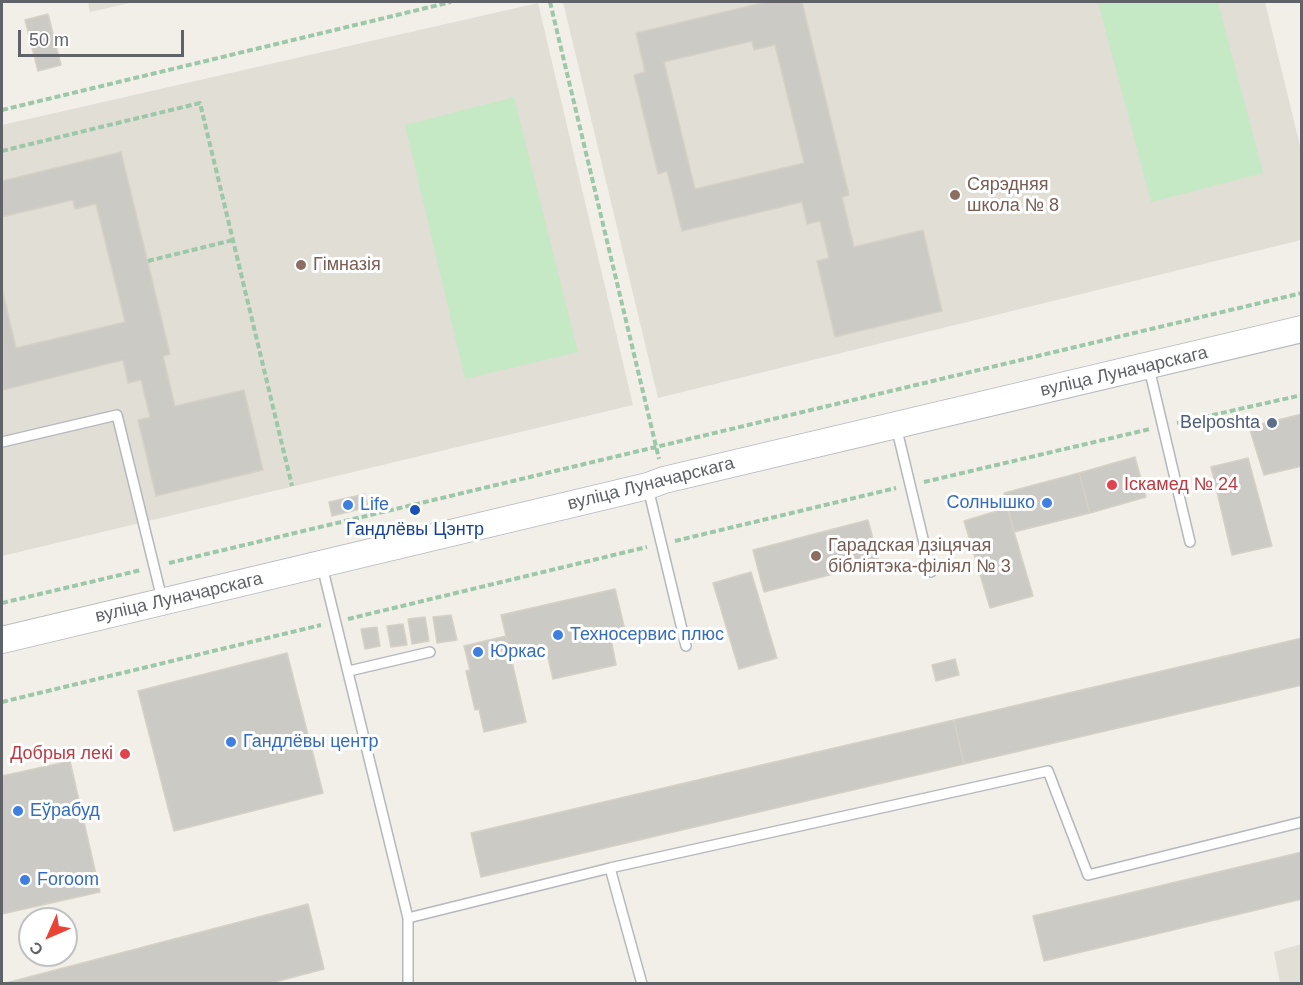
<!DOCTYPE html>
<html>
<head>
<meta charset="utf-8">
<style>
  body { margin:0 }
  #map { position:relative; width:1303px; height:985px; overflow:hidden; background:#f1efe8; font-family:Helvetica,sans-serif }
  canvas { display:block }
  .frame { position:absolute; inset:0; border:3px solid #5f6368; pointer-events:none }
  .north { position:absolute; left:18px; top:907px; width:60px; height:60px; box-sizing:border-box; background:#fff; border:2px solid #bfc1c3; border-radius:50%; rotate:225deg; font-size:16px; font-weight:700; line-height:24px; text-align:center; color:#5f6368 }
  .north::after { content:''; display:block; margin:auto; width:21px; height:27px; background:#ea4335; clip-path:polygon(50% 0,100% 100%,50% 72%,0 100%) }
  .scale { position:absolute; left:18px; top:30px; width:166px; height:27px; box-sizing:border-box; border:3px solid #5f6368; border-top:0; padding-left:8px; font-size:18px; line-height:21px; white-space:nowrap; color:#5f6368; -webkit-text-stroke:4px #fff; paint-order:stroke }
</style>
</head>
<body>
<div id="map">
<canvas width="1303" height="985"></canvas>
<div class="frame"></div>
<div class="north">С</div>
<div class="scale">50 m</div>
</div>
<script>
const g = document.querySelector('canvas').getContext('2d');
g.lineJoin = 'round';
function fillPath(path, color) {
  g.fillStyle = color;
  g.fill(path, 'evenodd');
}
function poly(rows) {
  const path = new Path2D();
  for (const r of rows) {
    path.moveTo(r[0], r[1]);
    for (let i = 2; i < r.length; i += 2) path.lineTo(r[i], r[i + 1]);
  }
  return path;
}
function trace(path, color, width, dash) {
  g.strokeStyle = color;
  g.lineWidth = width;
  g.lineCap = dash ? 'butt' : 'round';
  g.setLineDash(dash || []);
  g.stroke(path);
}
function write(font, color, halo, rows, align = 'center') {
  g.font = font + ' Helvetica,sans-serif';
  g.lineWidth = 6;
  g.setLineDash([]);
  g.textBaseline = 'middle';
  g.strokeStyle = halo;
  g.fillStyle = color;
  for (const [text, x, y, turn = 0] of rows) {
    g.save();
    g.translate(x, y);
    g.rotate((+turn || 0) * Math.PI / 180);
    g.textAlign = isNaN(turn) ? turn : align;
    if (halo) g.strokeText(text, 0, 0);
    g.fillText(text, 0, 0);
    g.restore();
  }
}
fillPath(poly([
  [88,2,134,2,90,12],
  [563,2,1265,2,1301,150,1301,240,658,398],
  [538,3,633,405,2,556,2,125],
  [1301,944,1301,983,1280,983,1274,952]
]), '#e1ded6');
fillPath(poly([
  [1098,2,1218,2,1263,173,1151,202],
  [514,97,578,352,465,379,405,125]
]), '#c5e8c5');
const building = poly([
  [766,2,802,2,849,195,842,197,854,247,923,230,942,311,835,337,817,261,829,258,820,221,807,224,802,202,682,231,667,171,658,174,634,75,645,72,636,33,766,2],
  [752,41,754,50,775,45,804,163,695,189,664,62,752,41],
  [48,14,61,65,38,71,25,20,48,14],
  [121,152,170,354,163,356,175,406,244,390,263,470,156,496,138,420,150,417,141,380,128,383,123,360,3,390,2,288,16,348,125,322,96,204,75,209,73,200,2,217,2,181,121,152],
  [1302,414,1302,466,1264,475,1249,427,1302,414],
  [1135,457,1146,497,1090,513,1079,473,1135,457],
  [1248,458,1272,546,1232,555,1211,467,1248,458],
  [1079,473,1090,513,1014,532,1004,493,1079,473],
  [365,494,368,507,332,516,329,502,365,494],
  [1007,508,1033,596,990,608,964,521,1007,508],
  [868,520,879,562,764,592,753,550,868,520],
  [751,572,777,658,739,669,713,583,751,572],
  [615,589,625,630,610,634,616,665,553,679,546,649,511,657,501,615,615,589],
  [451,615,457,640,437,643,433,617,451,615],
  [425,617,429,641,412,644,408,619,425,617],
  [403,624,407,645,391,647,387,626,403,624],
  [377,627,380,646,365,649,361,629,377,627],
  [506,636,526,722,484,732,479,709,475,710,466,671,470,670,464,646,506,636],
  [1302,638,1302,685,964,764,954,720,1302,638],
  [287,653,323,793,174,831,138,691,287,653],
  [955,659,959,675,936,681,932,665,955,659],
  [954,720,964,764,481,877,471,833,954,720],
  [70,761,100,892,2,914,2,776,70,761],
  [1302,852,1302,899,1044,961,1033,916,1302,852],
  [308,904,324,969,267,984,2,984,308,904]
]);
fillPath(building, '#cccac5');
trace(building, '#d6d1c6', 1.5);
const lane = poly([
  [1149,368,1190,542],
  [896,426,931,572],
  [2,442,117,415,162,599],
  [648,488,686,646],
  [322,566,408,918,408,984],
  [349,671,430,652],
  [408,918,610,868],
  [642,984,610,868,1048,771,1088,875,1302,822]
]);
const secondary = poly([
  [2,640,648,486,664,480,1302,329]
]);
trace(lane, '#b5b8bc', 12);
trace(secondary, '#b6babf', 28);
trace(poly([
  [550,2,659,459],
  [2,110,451,2],
  [2,151,200,103,292,486],
  [148,261,233,240],
  [1177,423,1302,395],
  [924,482,1150,429],
  [675,541,896,488],
  [169,563,1302,293],
  [2,603,141,570],
  [348,619,647,547],
  [2,702,321,625]
]), '#9cc7a9', 4, [6, 3]);
trace(lane, '#fff', 9);
trace(secondary, '#fff', 26);
for (const [x, y, r, color] of [
  [955,195,6,"#8d6e63"],
  [301,265,6,"#8d6e63"],
  [1272,423,6,"#5c6f8a"],
  [1112,485,6,"#e0444e"],
  [1047,503,6,"#3f7fe0"],
  [348,505,6,"#3f7fe0"],
  [415,510,6,"#1a4fb4"],
  [816,556,6,"#8d6e63"],
  [558,635,6,"#3f7fe0"],
  [478,652,6,"#3f7fe0"],
  [231,742,6,"#3f7fe0"],
  [125,754,6,"#e0444e"],
  [18,811,6,"#3f7fe0"],
  [25,880,6,"#3f7fe0"]
]) {
  const dot = new Path2D();
  dot.arc(x, y, r, 0, 2 * Math.PI);
  g.fillStyle = color;
  g.fill(dot);
  trace(dot, '#fff', 2);
}
write('18px', '#785e54', '#fff', [
  ["Сярэдняя",967,185],
  ["школа № 8",967,206],
  ["Гімназія",313,265],
  ["Гарадская дзіцячая",828,546],
  ["бібліятэка-філіял № 3",828,567]
], 'left');
write('18px', '#5f6368', '#fff', [
  ["вуліца Луначарскага",1124,372,-13],
  ["вуліца Луначарскага",651,484,-14],
  ["вуліца Луначарскага",179,598,-13]
]);
write('18px', '#4e5e75', '#fff', [
  ["Belposhta",1260,423]
], 'right');
write('18px', '#be3a42', '#fff', [
  ["Іскамед № 24",1124,485],
  ["Добрыя лекі",113,754,"right"]
], 'left');
write('18px', '#366cbe', '#fff', [
  ["Солнышко",1035,503,"right"],
  ["Life",360,505],
  ["Техносервис плюс",570,635],
  ["Юркас",490,652],
  ["Гандлёвы центр",243,742],
  ["Еўрабуд",30,811],
  ["Foroom",37,880]
], 'left');
write('18px', '#164399', '#fff', [
  ["Гандлёвы Цэнтр",415,530]
]);
</script>
</body>
</html>
